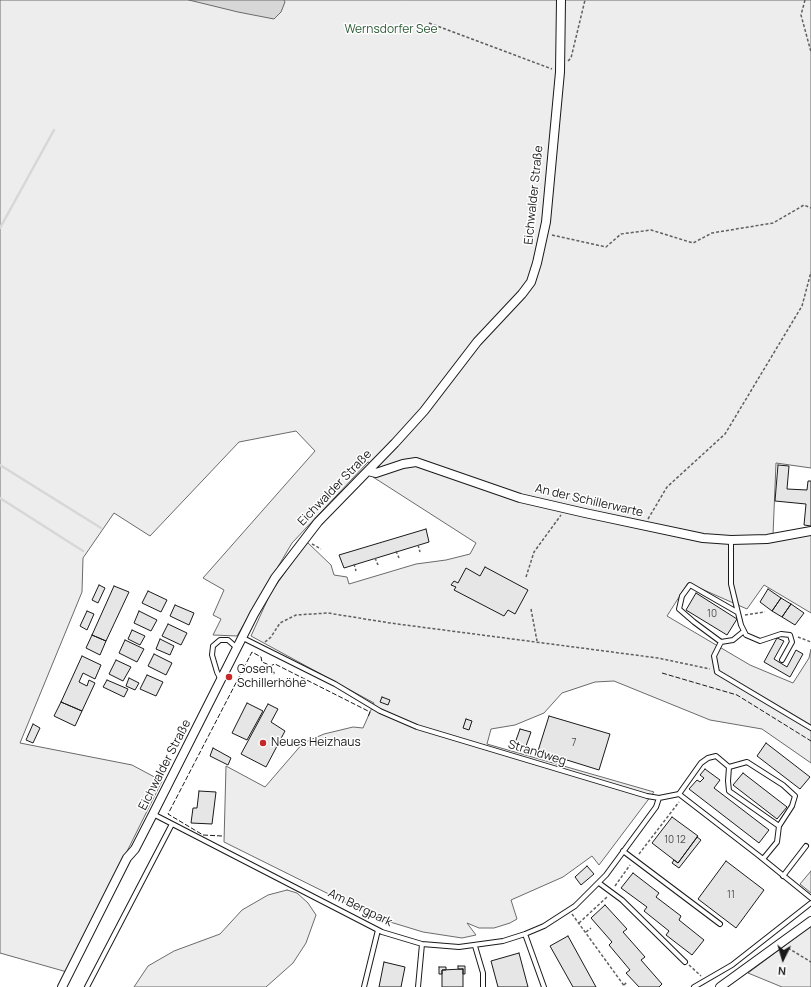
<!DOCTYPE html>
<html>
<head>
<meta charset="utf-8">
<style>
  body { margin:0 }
  #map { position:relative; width:811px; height:987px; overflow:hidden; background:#fff; font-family:Manrope,sans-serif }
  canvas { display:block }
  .north { position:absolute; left:763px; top:939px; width:40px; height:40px; -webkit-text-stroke:3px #fff; paint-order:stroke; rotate:185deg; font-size:11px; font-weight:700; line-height:16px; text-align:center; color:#1a1a1a }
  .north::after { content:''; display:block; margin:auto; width:14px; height:18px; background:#1a1a1a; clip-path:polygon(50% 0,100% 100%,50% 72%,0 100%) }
</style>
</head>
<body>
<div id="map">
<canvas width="811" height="987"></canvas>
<div class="north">N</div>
</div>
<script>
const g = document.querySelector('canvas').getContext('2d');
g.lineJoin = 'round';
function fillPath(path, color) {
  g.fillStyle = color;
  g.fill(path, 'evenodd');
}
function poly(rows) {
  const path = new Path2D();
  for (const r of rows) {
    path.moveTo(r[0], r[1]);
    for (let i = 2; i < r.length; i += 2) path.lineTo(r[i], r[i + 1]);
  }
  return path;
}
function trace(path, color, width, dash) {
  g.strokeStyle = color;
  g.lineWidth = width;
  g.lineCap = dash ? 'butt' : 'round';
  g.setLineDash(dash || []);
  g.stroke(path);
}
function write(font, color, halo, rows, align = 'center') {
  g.font = font + ' Manrope,sans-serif';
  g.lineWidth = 3;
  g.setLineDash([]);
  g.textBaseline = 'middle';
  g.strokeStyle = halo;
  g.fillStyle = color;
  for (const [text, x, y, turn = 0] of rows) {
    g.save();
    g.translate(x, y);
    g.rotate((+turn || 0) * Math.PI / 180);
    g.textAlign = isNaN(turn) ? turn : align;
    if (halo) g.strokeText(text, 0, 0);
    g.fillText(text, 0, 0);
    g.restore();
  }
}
const green = poly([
  [0,0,811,0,811,468,776,463,773,535,811,529,811,613,764,585,747,609,688,583,667,616,750,665,793,683,809,658,811,649,811,763,762,729,710,720,614,681,595,682,562,693,544,713,515,725,491,729,487,744,654,792,599,865,592,856,563,877,511,900,517,919,510,923,494,928,479,928,467,923,476,935,462,938,423,932,377,918,224,842,226,766,265,787,303,743,324,734,353,727,363,728,374,703,251,636,271,592,307,542,331,565,334,575,347,577,349,584,416,564,446,560,470,554,476,543,373,477,380,468,368,462,292,543,237,636,213,635,221,619,213,615,224,590,203,578,315,451,296,431,239,442,150,536,114,513,83,558,82,592,20,743,132,765,162,781,67,972,0,953,0,0],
  [811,871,811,893,800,884,811,871],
  [287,890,297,893,308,903,316,915,306,943,293,963,266,987,134,987,148,966,174,951,220,934,242,910,268,895,287,890],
  [811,926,811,987,782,987,748,973,811,926]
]);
fillPath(green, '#ededed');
trace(green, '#6a6a6a', 1);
const water = poly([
  [189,0,284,0,285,2,281,12,274,19,238,12,189,0]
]);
fillPath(water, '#d7d7d7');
trace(water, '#6a6a6a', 1);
trace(poly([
  [0,228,54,130],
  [0,465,101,528],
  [0,498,83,551]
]), '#d7d7d7', 2.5);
const building = poly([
  [778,465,789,466,787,489,807,490,808,481,811,481,811,526,804,525,806,504,775,501,778,465],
  [426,529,429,542,344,568,339,555,426,529],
  [485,567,528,590,515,614,508,610,504,616,454,590,456,587,451,585,454,581,458,583,466,568,480,576,485,567],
  [99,585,105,588,98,603,92,600,99,585],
  [114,586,129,592,106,641,92,635,114,586],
  [768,589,781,598,772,611,760,602,768,589],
  [148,591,167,600,161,612,142,603,148,591],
  [696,593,737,619,727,635,686,610,696,593],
  [781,598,791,604,782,617,772,611,781,598],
  [791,604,804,613,795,625,782,617,791,604],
  [175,605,194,613,189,625,170,616,175,605],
  [87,611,94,614,87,630,80,626,87,611],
  [139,611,157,620,151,631,134,623,139,611],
  [168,624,187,633,181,645,162,636,168,624],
  [132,630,145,636,140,645,128,639,132,630],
  [92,635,106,641,100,655,86,648,92,635],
  [777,638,784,641,774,659,787,667,796,650,803,654,790,677,764,662,777,638],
  [160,639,174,646,170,655,156,649,160,639],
  [125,640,144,649,137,662,119,653,125,640],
  [154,654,172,663,166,675,148,666,154,654],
  [82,656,101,665,95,679,83,673,79,682,87,686,89,680,95,683,82,711,61,702,82,656],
  [116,660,131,667,123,681,109,674,116,660],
  [147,675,163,682,156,696,140,689,147,675],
  [129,678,139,683,135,690,126,686,129,678],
  [107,680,128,689,124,697,103,687,107,680],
  [382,697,390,700,388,705,380,702,382,697],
  [61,702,82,711,75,726,54,716,61,702],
  [247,703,263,711,247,740,232,733,247,703],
  [268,704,278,709,271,722,285,731,266,767,241,754,268,704],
  [549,716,610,734,599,770,538,751,549,716],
  [466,719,472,721,469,730,463,728,466,719],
  [33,724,40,728,33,743,26,740,33,724],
  [520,729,531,732,526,746,515,743,520,729],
  [766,743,810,777,800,789,757,756,766,743],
  [213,748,231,758,228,765,210,756,213,748],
  [705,769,720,780,714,788,769,830,759,843,689,789,697,780,700,782,704,778,700,775,705,769],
  [743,773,787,807,777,819,733,785,743,773],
  [199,791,216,792,212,824,191,823,193,808,197,808,199,791],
  [672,817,698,836,678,863,652,843,672,817],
  [697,837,701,840,679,868,672,863,674,860,678,863,697,837],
  [726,861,764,890,736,928,698,899,726,861],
  [587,866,594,874,581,885,575,877,587,866],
  [633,873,659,893,656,897,681,916,679,920,704,940,692,955,666,935,669,931,644,911,647,907,621,888,633,873],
  [605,905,627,929,623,932,645,957,641,960,662,984,659,987,639,987,626,973,630,970,609,945,612,942,591,918,605,905],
  [568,936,596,987,573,987,550,946,568,936],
  [519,953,528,987,498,987,491,961,519,953],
  [384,962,405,967,401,987,379,987,384,962],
  [458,966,465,966,465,974,463,974,463,969,458,969,458,966],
  [439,967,446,967,446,970,442,970,442,974,439,974,439,967],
  [463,969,463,987,442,987,442,970,463,969]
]);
fillPath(building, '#e6e6e6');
trace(building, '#1a1a1a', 1);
const lane = poly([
  [731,540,731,584,741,625,746,635,760,641,781,634,790,635,792,642,782,660],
  [737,612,690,585,682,596,679,609,694,622,721,642,733,640,744,631],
  [243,638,335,684,380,711,417,727,647,796,659,798,679,794,758,855,811,898],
  [721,642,714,656,717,672,811,728],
  [221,680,217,672,212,655,213,646,220,640,228,640,237,648],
  [729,767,747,762,783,785,795,796,792,806,779,826],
  [679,794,701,763,708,758,716,756,729,767,728,781,729,791,779,826,777,842,763,859],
  [153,814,382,932,422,944,459,947,503,941,525,934,544,926,575,906,606,875,656,807,659,798],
  [623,851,720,924],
  [783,876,806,846],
  [599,883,622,900,685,962],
  [525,934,544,987],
  [475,946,483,973,483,987],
  [87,987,172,824],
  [364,987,378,930],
  [418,987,422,944],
  [694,987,732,965,811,903]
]);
const street = poly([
  [368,471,376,473,403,464,416,462,520,498,585,513,703,538,731,540,767,539,811,531],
  [62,987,127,858,135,849,153,814,254,614,275,578,318,522,395,443,424,411,477,342,522,294,531,282,537,263,546,222,560,72,561,0],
  [720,987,811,921]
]);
trace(lane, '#1a1a1a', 6);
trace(street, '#1a1a1a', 10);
trace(poly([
  [805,0,801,15,811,52],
  [429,23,552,69],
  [568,61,571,58,585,0],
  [552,235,606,247,621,234,651,230,693,243,712,233,773,223,804,205,811,208],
  [648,519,667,487,725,434,802,306,811,272],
  [312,544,321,549],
  [418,545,420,552],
  [396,551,399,558],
  [375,558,378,565],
  [354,564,356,571],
  [526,577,534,552,561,515],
  [531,609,537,641],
  [745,615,765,612],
  [798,637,811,642],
  [265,642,271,637,280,623,296,615,328,613,390,623,658,658,710,669],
  [639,854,679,802],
  [615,886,630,865],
  [572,914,625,987],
  [579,923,607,897],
  [586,932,591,928],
  [788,948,811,962],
  [689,965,701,976],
  [624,985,627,982]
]), '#5f5f5f', 1.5, [3, 2]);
trace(lane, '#fff', 4);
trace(street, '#fff', 8);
trace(poly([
  [662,673,737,695,811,741],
  [222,836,203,835,168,814,252,652,261,657,262,662,267,664,270,666,275,664,370,712,368,717]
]), '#1a1a1a', 1, [5, 2]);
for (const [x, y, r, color] of [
  [229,677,4,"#c62828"],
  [263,743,4,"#c62828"]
]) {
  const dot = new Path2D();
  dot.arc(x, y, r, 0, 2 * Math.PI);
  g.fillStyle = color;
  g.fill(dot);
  trace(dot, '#fff', 1.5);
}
write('10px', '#4d4d4d', null, [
  ["10",712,614],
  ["7",574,743],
  ["10 12",675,840],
  ["11",731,895]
]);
write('12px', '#2b5a34', '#fff', [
  ["Wernsdorfer See",391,30]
]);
write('12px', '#1a1a1a', '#fff', [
  ["Eichwalder Straße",534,195,-84],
  ["Eichwalder Straße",335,488,-46],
  ["An der Schillerwarte",589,501,13],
  ["Strandweg",537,753,17],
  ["Eichwalder Straße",165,765,-63],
  ["Am Bergpark",360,908,26]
]);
write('12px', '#1a1a1a', '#fff', [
  ["Gosen,",237,670],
  ["Schillerhöhe",237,684],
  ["Neues Heizhaus",271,743]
], 'left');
</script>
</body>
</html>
